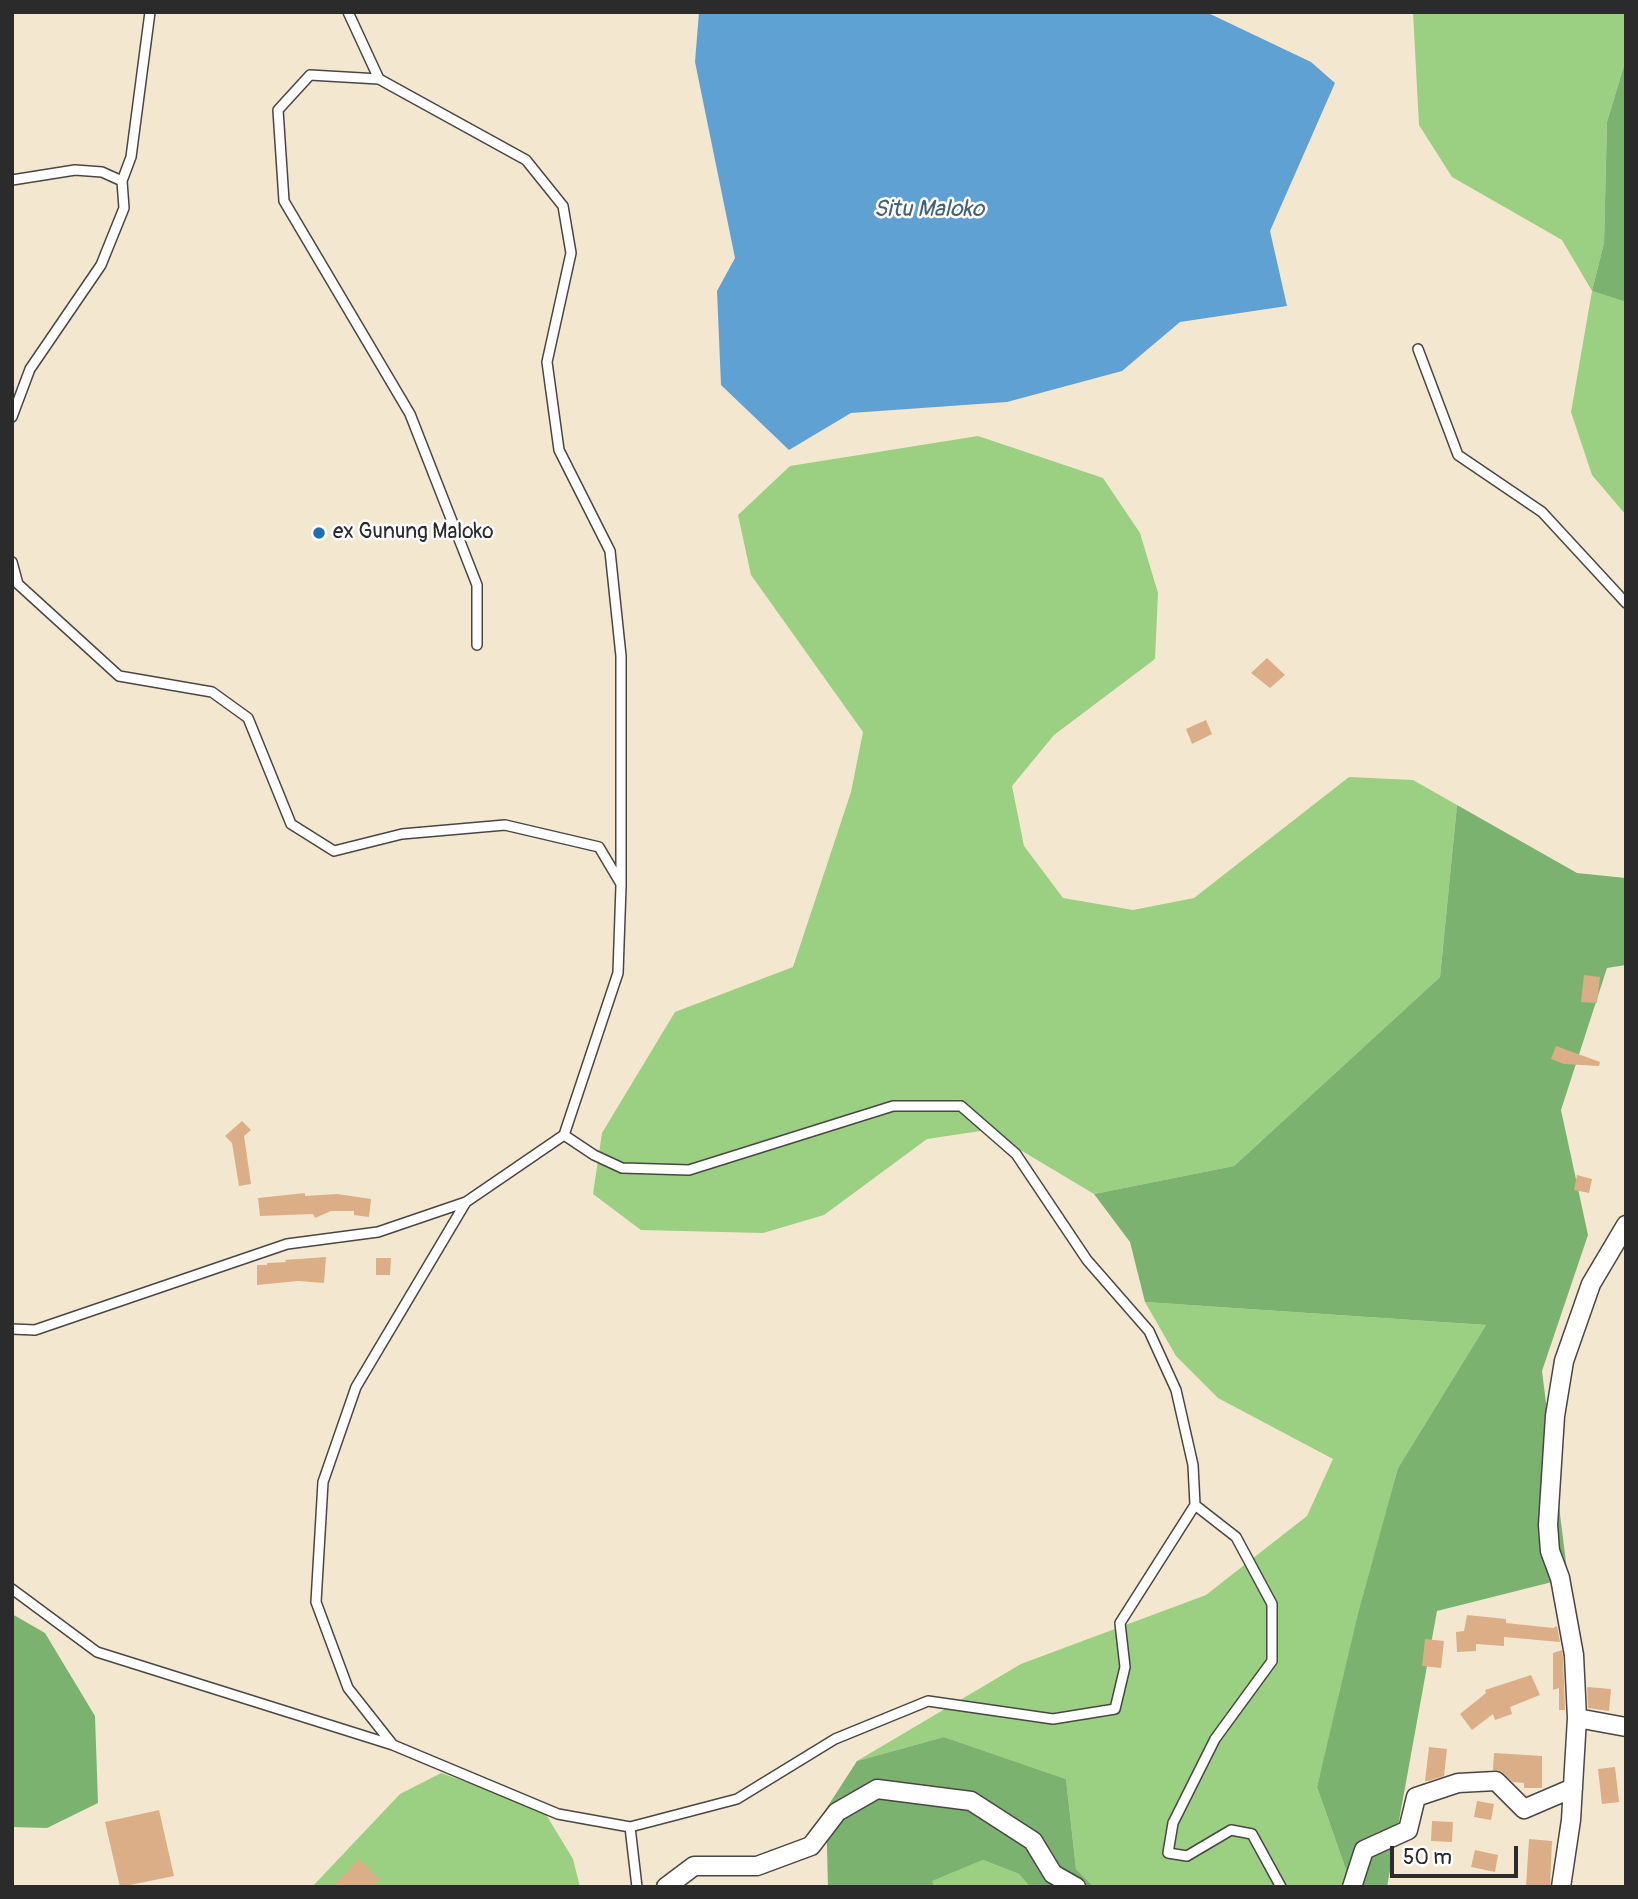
<!DOCTYPE html>
<html>
<head>
<meta charset="utf-8">
<style>
  body { margin:0 }
  #map { position:relative; width:1638px; height:1899px; overflow:hidden; background:#f4e7d0; font-family:Pangolin,sans-serif }
  canvas { display:block }
  .frame { position:absolute; inset:0; border:14px solid #2b2b2b; pointer-events:none }
  .scale { position:absolute; left:1390px; top:1846px; width:128px; height:32px; box-sizing:border-box; border:4px solid #2b2b2b; border-top:0; padding-left:9px; font-size:21px; line-height:24px; white-space:nowrap; color:#2b2b2b; -webkit-text-stroke:5px #fff; paint-order:stroke }
</style>
</head>
<body>
<div id="map">
<canvas width="1638" height="1899"></canvas>
<div class="frame"></div>
<div class="scale">50 m</div>
</div>
<script>
const g = document.querySelector('canvas').getContext('2d');
g.lineJoin = 'round';
function fillPath(path, color) {
  g.fillStyle = color;
  g.fill(path, 'evenodd');
}
function poly(rows) {
  const path = new Path2D();
  for (const r of rows) {
    path.moveTo(r[0], r[1]);
    for (let i = 2; i < r.length; i += 2) path.lineTo(r[i], r[i + 1]);
  }
  return path;
}
function trace(path, color, width, dash) {
  g.strokeStyle = color;
  g.lineWidth = width;
  g.lineCap = dash ? 'butt' : 'round';
  g.setLineDash(dash || []);
  g.stroke(path);
}
function write(font, color, halo, rows, align = 'center') {
  g.font = font + ' Pangolin,sans-serif';
  g.lineWidth = 5;
  g.setLineDash([]);
  g.textBaseline = 'middle';
  g.strokeStyle = halo;
  g.fillStyle = color;
  for (const [text, x, y, turn = 0] of rows) {
    g.save();
    g.translate(x, y);
    g.rotate((+turn || 0) * Math.PI / 180);
    g.textAlign = isNaN(turn) ? turn : align;
    if (halo) g.strokeText(text, 0, 0);
    g.fillText(text, 0, 0);
    g.restore();
  }
}
fillPath(poly([
  [1413,12,1626,12,1626,59,1607,122,1604,243,1592,291,1626,302,1626,515,1592,475,1571,412,1592,291,1562,240,1452,177,1419,125],
  [978,436,1103,478,1140,533,1158,593,1155,659,1054,735,1012,786,1024,846,1063,898,1133,910,1194,898,1349,777,1413,780,1457,805,1440,977,1234,1166,1094,1194,987,1130,927,1139,824,1215,763,1233,641,1230,593,1194,602,1133,675,1012,793,967,851,792,863,732,751,575,738,515,790,466],
  [1145,1302,1486,1325,1398,1468,1317,1787,1352,1887,1094,1887,1076,1869,1066,1779,944,1737,857,1761,1021,1664,1206,1595,1307,1516,1333,1459,1218,1398,1176,1356],
  [441,1773,542,1808,573,1859,580,1887,312,1887,400,1794],
  [983,1860,1019,1874,1030,1887,934,1887,931,1881]
]), '#9bcf81');
fillPath(poly([
  [1626,59,1626,302,1592,291,1604,243,1607,122],
  [1457,805,1577,873,1626,878,1626,965,1607,968,1561,1110,1588,1235,1542,1371,1568,1578,1437,1611,1387,1887,1352,1887,1317,1787,1358,1614,1398,1468,1486,1325,1145,1302,1130,1242,1094,1194,1234,1166,1440,977],
  [12,1614,45,1633,95,1716,98,1803,47,1828,12,1827],
  [944,1737,1066,1779,1076,1869,1094,1887,1030,1887,1019,1874,983,1860,932,1881,934,1887,828,1887,826,1809,857,1761]
]), '#7cb26f');
fillPath(poly([
  [699,12,1206,12,1311,62,1335,83,1270,231,1287,306,1180,322,1122,371,1007,402,851,413,789,450,721,385,717,291,735,258,695,62]
]), '#60a1d3');
fillPath(poly([
  [1267,658,1285,675,1270,688,1251,673],
  [1206,720,1212,734,1192,744,1186,729],
  [1584,975,1600,977,1597,1003,1581,1002],
  [1556,1046,1600,1062,1599,1066,1564,1064,1551,1059],
  [242,1121,251,1130,244,1136,251,1184,239,1186,232,1143,225,1136],
  [1577,1175,1592,1179,1589,1193,1574,1190],
  [305,1193,305,1196,337,1194,371,1199,369,1217,354,1215,354,1211,331,1211,315,1218,313,1214,260,1216,258,1198],
  [326,1257,324,1283,298,1281,257,1285,257,1265,267,1265,267,1263,286,1262,285,1260],
  [376,1258,391,1258,390,1275,376,1275],
  [1467,1615,1506,1619,1506,1623,1553,1628,1557,1626,1560,1642,1504,1637,1504,1646,1476,1644,1476,1651,1457,1652,1456,1632,1464,1631],
  [1425,1639,1444,1641,1441,1668,1422,1666],
  [1562,1650,1563,1656,1565,1710,1559,1710,1559,1688,1553,1690,1553,1653],
  [1531,1675,1540,1695,1510,1707,1512,1714,1495,1720,1493,1714,1472,1730,1460,1714,1486,1693,1485,1690],
  [1587,1687,1611,1689,1609,1711,1588,1708],
  [1429,1747,1447,1749,1444,1776,1428,1781,1425,1781],
  [1494,1753,1542,1756,1542,1788,1524,1788,1524,1783,1513,1782,1501,1771,1493,1770],
  [1615,1767,1619,1802,1602,1804,1598,1769],
  [1477,1801,1494,1804,1491,1820,1474,1817],
  [159,1810,174,1876,120,1887,105,1822],
  [1432,1821,1453,1822,1452,1842,1431,1841],
  [1529,1839,1552,1841,1550,1887,1526,1887],
  [1475,1850,1498,1855,1495,1872,1471,1867],
  [359,1859,380,1880,373,1887,332,1887]
]), '#dcae87');
const lane = poly([
  [348,12,379,79],
  [12,180,75,170,102,172,122,181,124,208,101,265,30,369,12,417],
  [122,181,131,157,150,12],
  [1418,349,1458,455,1542,512,1626,603],
  [12,562,18,584,119,676,212,692,248,718,291,824,334,851,402,834,505,825,599,847,621,884],
  [12,1329,35,1330,287,1244,378,1232,466,1202,564,1135,618,973,621,886,621,656,610,551,559,450,547,362,571,253,563,206,526,160,379,79,310,75,278,110,284,201,410,414,477,585,477,645],
  [1195,1505,1236,1537,1272,1604,1272,1661,1215,1739,1173,1823,1168,1853,1187,1856,1231,1830,1252,1834,1281,1887],
  [12,1589,97,1652,393,1745,558,1814,630,1827,737,1799,835,1739,928,1701,1053,1719,1115,1709,1125,1667,1120,1623,1195,1505,1193,1465,1176,1390,1149,1331,1087,1260,1016,1154,961,1106,893,1106,689,1170,622,1168,594,1155,564,1135],
  [393,1745,348,1688,316,1602,323,1482,356,1387,466,1202],
  [630,1827,637,1887]
]);
const street = poly([
  [1577,1718,1626,1727],
  [666,1887,694,1866,757,1866,811,1846,837,1812,877,1789,971,1801,1033,1841,1053,1874,1076,1887],
  [1352,1887,1364,1850,1408,1830,1416,1797,1458,1783,1496,1781,1524,1809,1573,1788],
  [1561,1887,1571,1820,1577,1718,1574,1655,1560,1578,1550,1551,1548,1525,1555,1416,1564,1361,1591,1284,1626,1225]
]);
trace(lane, '#494744', 12);
trace(street, '#494744', 21);
trace(lane, '#fff', 9);
trace(street, '#fff', 18);
for (const [x, y, r, color] of [
  [319,533,7,"#1f6fb2"]
]) {
  const dot = new Path2D();
  dot.arc(x, y, r, 0, 2 * Math.PI);
  g.fillStyle = color;
  g.fill(dot);
  trace(dot, '#fff', 2.5);
}
write('21px', '#2b2b2b', '#fff', [
  ["ex Gunung Maloko",333,533]
], 'left');
write('italic 23px', '#436077', '#fff', [
  ["Situ Maloko",929,210]
]);
</script>
</body>
</html>
